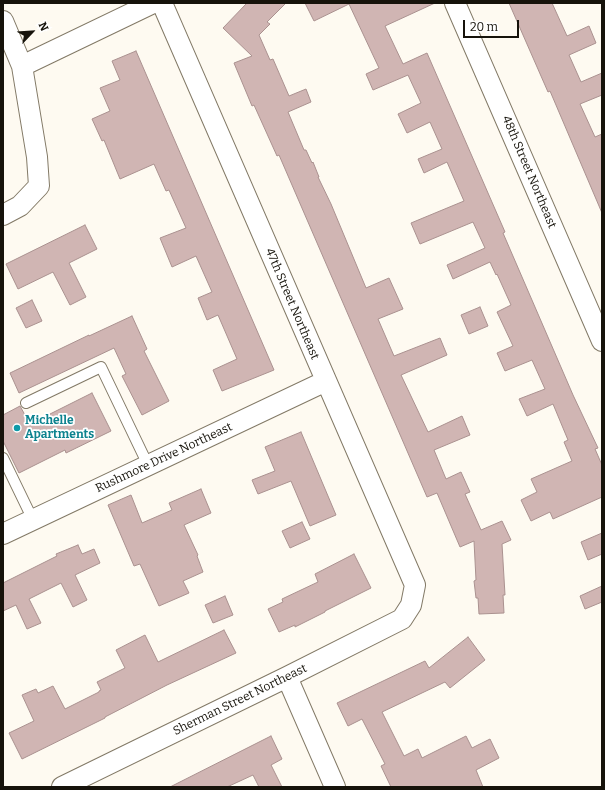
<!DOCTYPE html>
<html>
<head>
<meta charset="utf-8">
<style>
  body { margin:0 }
  #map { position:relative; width:605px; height:790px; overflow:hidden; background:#fefaf1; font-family:Bitter,serif }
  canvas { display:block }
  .frame { position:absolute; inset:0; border:4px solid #16130b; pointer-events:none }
  .north { position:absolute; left:12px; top:12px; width:40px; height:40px; -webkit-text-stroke:3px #fff; paint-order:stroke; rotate:65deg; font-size:11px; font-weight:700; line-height:16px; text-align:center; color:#16130b }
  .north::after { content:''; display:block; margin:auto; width:14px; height:18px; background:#16130b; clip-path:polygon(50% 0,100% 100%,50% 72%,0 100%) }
  .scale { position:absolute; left:463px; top:20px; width:56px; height:18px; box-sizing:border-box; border:2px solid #16130b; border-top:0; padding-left:5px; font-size:12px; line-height:14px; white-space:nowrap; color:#16130b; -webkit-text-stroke:3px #fff; paint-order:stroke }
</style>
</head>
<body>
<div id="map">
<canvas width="605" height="790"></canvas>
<div class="frame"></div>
<div class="north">N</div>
<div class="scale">20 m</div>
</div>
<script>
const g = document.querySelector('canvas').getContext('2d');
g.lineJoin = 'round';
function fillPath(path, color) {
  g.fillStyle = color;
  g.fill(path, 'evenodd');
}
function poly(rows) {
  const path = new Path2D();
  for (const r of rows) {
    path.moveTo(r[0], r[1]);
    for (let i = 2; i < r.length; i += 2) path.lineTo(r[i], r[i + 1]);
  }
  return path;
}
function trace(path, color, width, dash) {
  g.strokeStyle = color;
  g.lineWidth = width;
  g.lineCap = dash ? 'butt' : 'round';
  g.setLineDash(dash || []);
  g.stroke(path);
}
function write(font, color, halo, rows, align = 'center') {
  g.font = font + ' Bitter,serif';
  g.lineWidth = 3.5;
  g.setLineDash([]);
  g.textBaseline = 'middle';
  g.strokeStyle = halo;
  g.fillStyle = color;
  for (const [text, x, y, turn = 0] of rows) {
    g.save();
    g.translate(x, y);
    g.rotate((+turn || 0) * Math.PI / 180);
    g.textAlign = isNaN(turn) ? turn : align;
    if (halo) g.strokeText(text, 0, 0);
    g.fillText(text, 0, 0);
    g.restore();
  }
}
const building = poly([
  [247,3,286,3,267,22,270,24,259,35,270,60,273,59,289,96,306,89,311,102,288,112,304,150,306,150,312,163,313,162,319,177,318,177,331,204,366,288,389,278,403,309,378,319,394,356,440,338,447,355,401,375,428,432,462,416,470,435,434,450,446,479,461,472,470,492,465,494,481,530,502,521,511,540,502,544,505,595,503,595,504,613,479,614,478,598,476,598,474,581,476,580,474,541,460,547,437,493,427,497,279,155,277,156,254,105,252,106,234,63,252,56,223,28,247,3],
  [305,3,435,3,385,26,403,64,427,53,505,232,503,233,573,395,598,448,595,449,602,465,602,497,553,519,550,512,531,521,521,500,537,492,531,479,572,461,564,442,568,440,553,404,527,416,519,399,545,389,532,360,505,371,497,353,513,346,497,312,511,305,497,274,496,275,490,262,453,279,447,265,485,248,473,222,420,244,411,223,464,201,447,162,424,173,418,159,442,149,430,122,407,133,398,114,421,103,408,75,373,90,366,74,379,68,349,4,314,21,305,3],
  [509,3,552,3,567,36,589,26,596,43,569,55,581,82,602,73,602,95,580,104,595,137,602,134,602,213,550,91,548,92,509,3],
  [136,51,274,370,222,391,213,370,237,359,218,315,207,320,198,298,212,292,196,256,172,267,160,238,186,228,169,190,166,191,154,164,120,179,104,140,102,141,92,119,110,111,100,88,120,80,112,61,136,51],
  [85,225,97,249,69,263,86,297,70,305,53,272,18,289,6,264,85,225],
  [32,300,42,321,26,328,16,308,32,300],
  [480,307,488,326,469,334,461,315,480,307],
  [132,316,147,349,144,351,169,401,142,415,122,376,126,374,114,348,19,393,10,373,89,335,89,336,132,316],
  [92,393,111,431,66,453,65,450,19,473,3,441,3,415,20,406,30,424,92,393],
  [301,432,336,515,310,526,291,481,258,494,252,480,275,471,265,447,301,432],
  [201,489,211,513,184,525,198,555,197,556,203,572,183,581,189,593,159,606,140,564,134,566,108,505,131,495,142,523,172,510,169,503,201,489],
  [302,522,310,539,290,548,282,531,302,522],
  [602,533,602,554,588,560,581,542,602,533],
  [78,545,82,554,94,549,100,563,75,575,87,600,73,607,61,583,29,599,41,623,27,629,16,605,3,611,3,583,57,556,56,554,78,545],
  [354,554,371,588,325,611,325,612,295,627,295,625,279,632,268,609,283,602,282,599,318,582,315,574,354,554],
  [602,586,602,602,585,609,580,596,602,586],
  [225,596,233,615,213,623,205,605,225,596],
  [224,630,236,653,167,685,105,717,105,718,22,759,9,733,34,721,22,695,36,689,38,693,53,686,65,709,99,692,99,691,101,690,97,682,125,668,116,650,145,635,158,662,224,630],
  [468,637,485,660,450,688,445,682,382,712,404,756,418,749,422,758,466,736,472,748,490,739,499,758,476,770,483,787,391,787,381,766,385,764,362,719,348,726,337,703,425,661,429,668,468,637],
  [271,736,282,759,271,765,282,787,259,787,253,775,227,787,170,787,271,736]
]);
fillPath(building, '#d0b5b3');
trace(building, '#aa918f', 1);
const lane = poly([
  [26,403,101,367,148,465],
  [3,458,33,520]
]);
const street = poly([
  [455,3,602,341],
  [3,21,22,66,37,157,39,186,20,206,3,215],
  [22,66,153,3],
  [3,534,326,381],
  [287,677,335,787],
  [62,787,287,677,402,619,411,605,415,585,162,3]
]);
trace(lane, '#827966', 12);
trace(street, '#827966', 22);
trace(lane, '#fff', 10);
trace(street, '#fff', 20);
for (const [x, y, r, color] of [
  [17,428,4,"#0f9aa8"]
]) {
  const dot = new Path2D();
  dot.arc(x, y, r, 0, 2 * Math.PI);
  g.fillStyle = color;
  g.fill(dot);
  trace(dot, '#fff', 1.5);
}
write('12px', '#16130b', '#fff', [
  ["48th Street Northeast",529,172,67],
  ["47th Street Northeast",292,304,67],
  ["Rushmore Drive Northeast",164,458,-25],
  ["Sherman Street Northeast",240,700,-26]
]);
write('bold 12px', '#0d838f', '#fff', [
  ["Michelle",25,421],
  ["Apartments",25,435]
], 'left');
</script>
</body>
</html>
